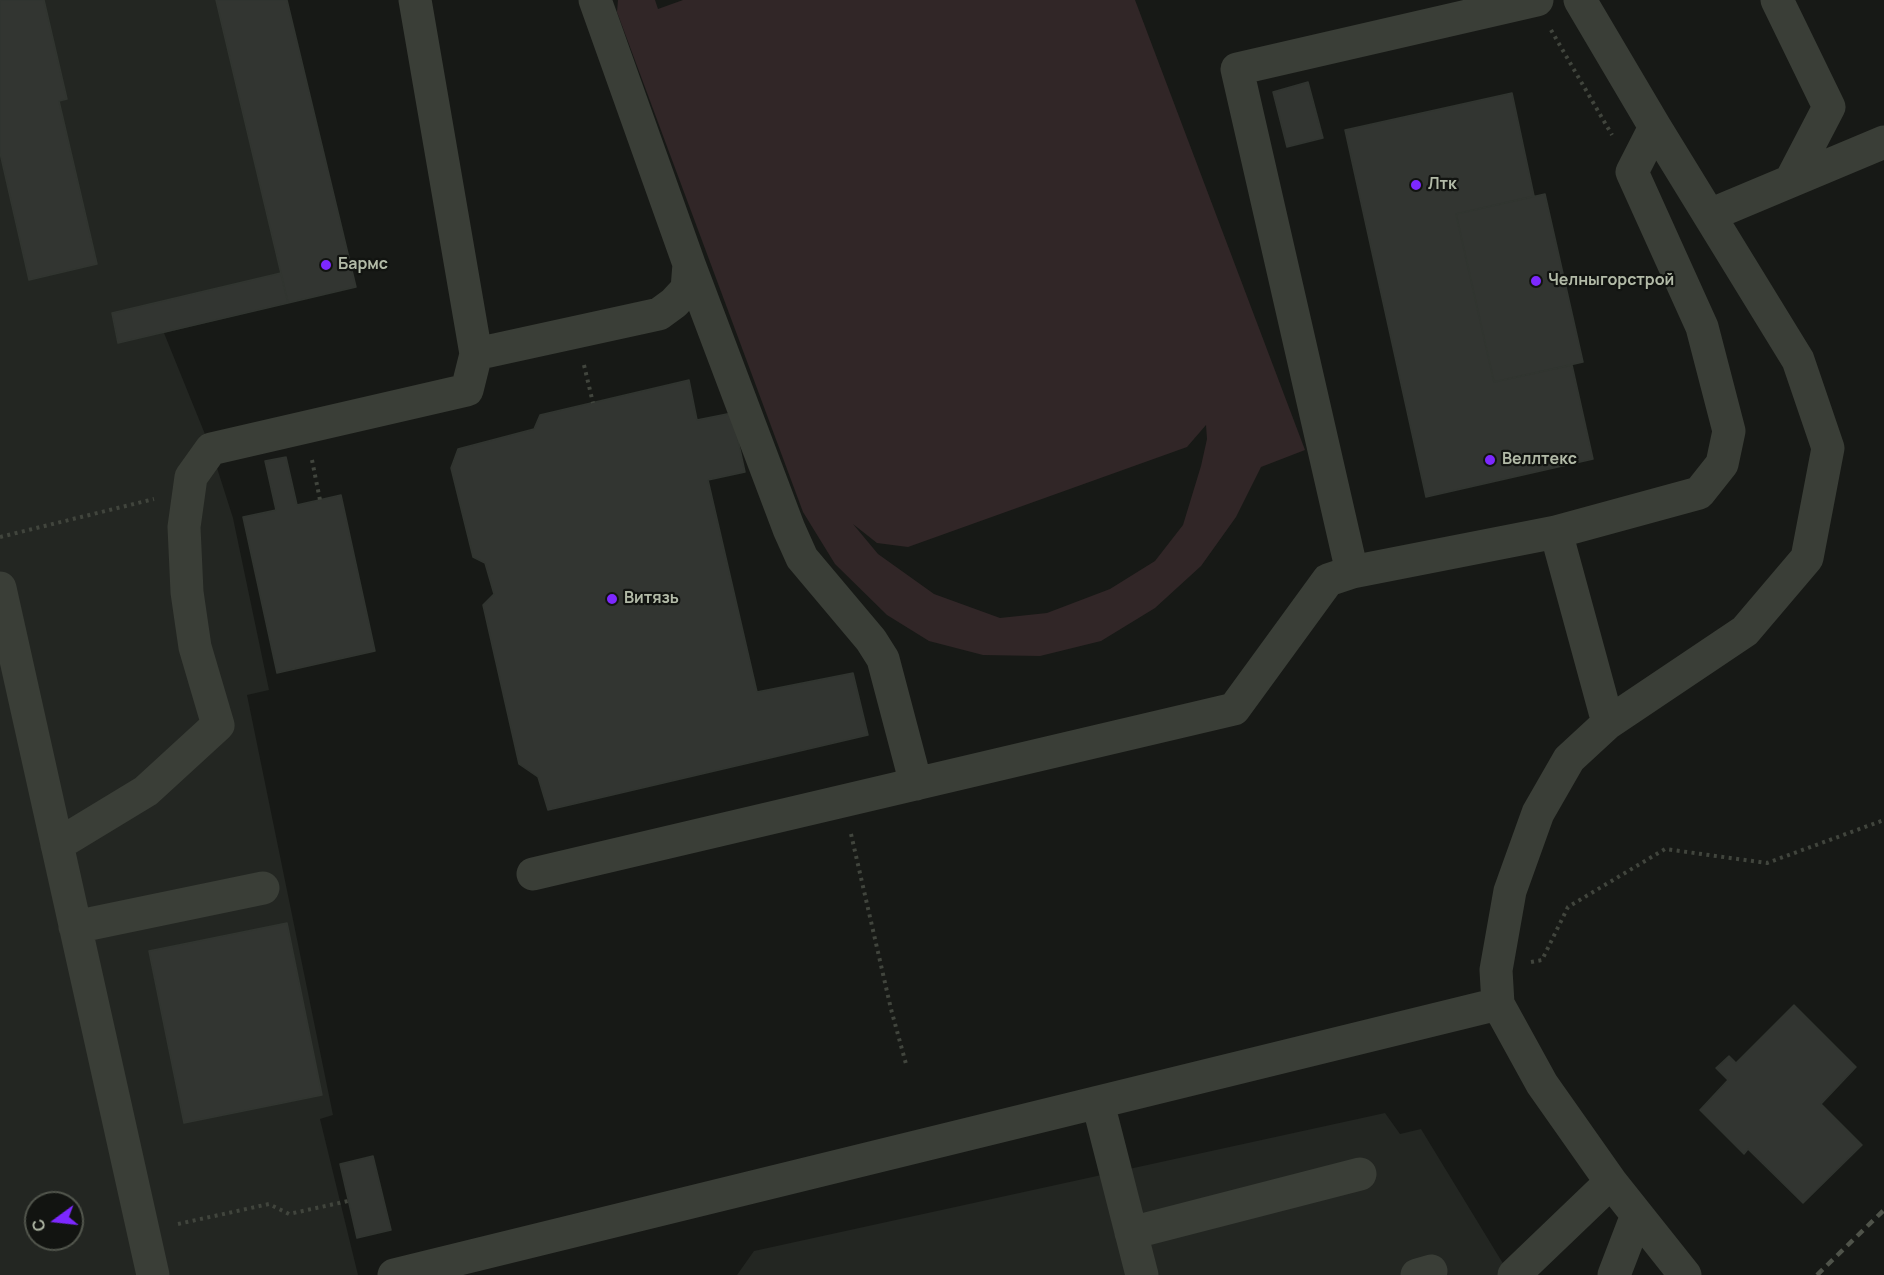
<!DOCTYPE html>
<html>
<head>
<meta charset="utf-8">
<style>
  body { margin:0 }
  #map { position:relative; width:1884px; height:1275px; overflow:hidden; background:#171916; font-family:Manrope,sans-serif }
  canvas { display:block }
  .north { position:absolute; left:24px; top:1191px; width:60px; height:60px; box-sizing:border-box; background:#121411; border:2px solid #52564d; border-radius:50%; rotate:255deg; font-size:16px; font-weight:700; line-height:24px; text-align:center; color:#b2baa7 }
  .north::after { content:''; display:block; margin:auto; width:21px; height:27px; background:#7d28ff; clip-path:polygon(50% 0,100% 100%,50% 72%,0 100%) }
</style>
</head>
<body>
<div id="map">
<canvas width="1884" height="1275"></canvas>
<div class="north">С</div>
</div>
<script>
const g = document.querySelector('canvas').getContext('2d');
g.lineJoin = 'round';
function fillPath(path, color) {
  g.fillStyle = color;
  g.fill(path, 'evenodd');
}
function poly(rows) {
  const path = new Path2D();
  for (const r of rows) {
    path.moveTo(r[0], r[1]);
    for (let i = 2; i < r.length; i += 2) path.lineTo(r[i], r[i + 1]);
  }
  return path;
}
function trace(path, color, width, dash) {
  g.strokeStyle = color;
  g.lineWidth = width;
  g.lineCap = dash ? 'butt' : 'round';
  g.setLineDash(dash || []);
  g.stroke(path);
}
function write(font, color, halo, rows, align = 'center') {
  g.font = font + ' Manrope,sans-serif';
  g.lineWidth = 4.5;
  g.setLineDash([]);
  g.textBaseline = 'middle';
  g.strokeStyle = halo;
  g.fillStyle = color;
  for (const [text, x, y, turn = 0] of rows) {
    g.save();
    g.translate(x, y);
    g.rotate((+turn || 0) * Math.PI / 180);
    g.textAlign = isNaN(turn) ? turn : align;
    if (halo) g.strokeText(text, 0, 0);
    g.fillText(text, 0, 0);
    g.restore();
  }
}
fillPath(poly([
  [0,0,287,0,356,287,164,333,211,449,233,518,269,690,247,695,333,1115,320,1119,358,1275,0,1275],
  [36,1203,72,1203,72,1239,36,1239],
  [1385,1113,1400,1134,1421,1129,1510,1275,737,1275,754,1251]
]), '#232622');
fillPath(poly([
  [618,0,655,0,658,9,683,0,1135,0,1305,450,1261,467,1236,517,1201,566,1155,608,1101,641,1040,656,983,655,929,641,887,615,835,564,803,512,617,12],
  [1206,425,1207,439,1201,466,1183,525,1155,561,1110,589,1047,613,1000,618,934,594,878,554,853,524,877,543,908,547,1187,447]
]), '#312627');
const building = poly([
  [0,0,44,0,67,99,59,101,97,264,29,280,0,153,0,0],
  [216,0,287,0,356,287,288,303,216,0],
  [1308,82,1323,138,1287,147,1273,92,1308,82],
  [1512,93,1534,196,1456,214,1494,382,1572,365,1593,459,1426,497,1345,130,1512,93],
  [1545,194,1583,362,1494,382,1456,214,1545,194],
  [281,273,288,303,118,343,112,313,281,273],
  [689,380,697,420,732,413,745,472,708,480,757,692,853,673,868,735,548,810,538,777,519,764,483,605,494,594,485,563,473,557,451,468,458,449,534,429,540,415,689,380],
  [286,457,297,505,341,495,375,651,277,673,243,517,276,510,265,461,286,457],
  [287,923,322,1095,184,1123,149,951,287,923],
  [1794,1005,1856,1067,1821,1104,1862,1145,1803,1203,1748,1149,1744,1154,1700,1110,1728,1080,1716,1068,1729,1056,1736,1063,1794,1005],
  [373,1156,391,1230,357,1238,340,1164,373,1156]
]);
fillPath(building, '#323531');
trace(building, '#313530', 1.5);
trace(poly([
  [1551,30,1612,135],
  [584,365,593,403],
  [312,460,320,500],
  [0,537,154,499],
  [851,834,891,1009,906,1064],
  [1531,962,1542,960,1568,907,1665,849,1767,863,1884,820],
  [178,1224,269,1204,289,1214,348,1201]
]), '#41453d', 4, [3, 4.5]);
trace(poly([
  [1580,0,1655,127,1798,360,1828,448,1807,558,1745,631,1608,723,1569,759,1538,813,1510,891,1496,970,1498,1004,1542,1084,1611,1182,1685,1275],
  [1777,0,1829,107,1791,180],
  [1710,215,1884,142],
  [689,264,789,529,802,558,871,640,883,659,916,784],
  [476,354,659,314,674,303,687,289,689,264,595,0],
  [1556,532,1608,723],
  [1352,572,1237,69,1537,0],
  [0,588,153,1275],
  [57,845,146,791,218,725,195,647,187,592,184,527,191,477,211,449,467,390,476,354,415,0],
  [533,874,1234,709,1328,580,1352,572,1556,532,1699,493,1722,464,1729,431,1702,327,1632,172,1655,127],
  [75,927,263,888],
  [1098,1103,1142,1275],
  [1131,1233,1360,1174],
  [394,1275,1498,1004],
  [1417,1275,1431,1271],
  [1514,1275,1611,1182],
  [1614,1275,1637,1215]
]), '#3a3e37', 33);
trace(poly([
  [1817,1275,1884,1210]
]), '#4f534a', 4.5, [8, 6]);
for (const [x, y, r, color] of [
  [1416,185,6,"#7d28ff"],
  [326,265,6,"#7d28ff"],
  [1536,281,6,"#7d28ff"],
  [1490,460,6,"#7d28ff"],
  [612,599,6,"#7d28ff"]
]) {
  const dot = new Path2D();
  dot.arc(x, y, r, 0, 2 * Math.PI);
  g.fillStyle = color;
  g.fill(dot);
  trace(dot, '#121411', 2);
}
write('bold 16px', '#b2baa7', '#121411', [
  ["Лтк",1428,185],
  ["Бармс",338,265],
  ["Челныгорстрой",1548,281],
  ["Веллтекс",1502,460],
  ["Витязь",624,599]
], 'left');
</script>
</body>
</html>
